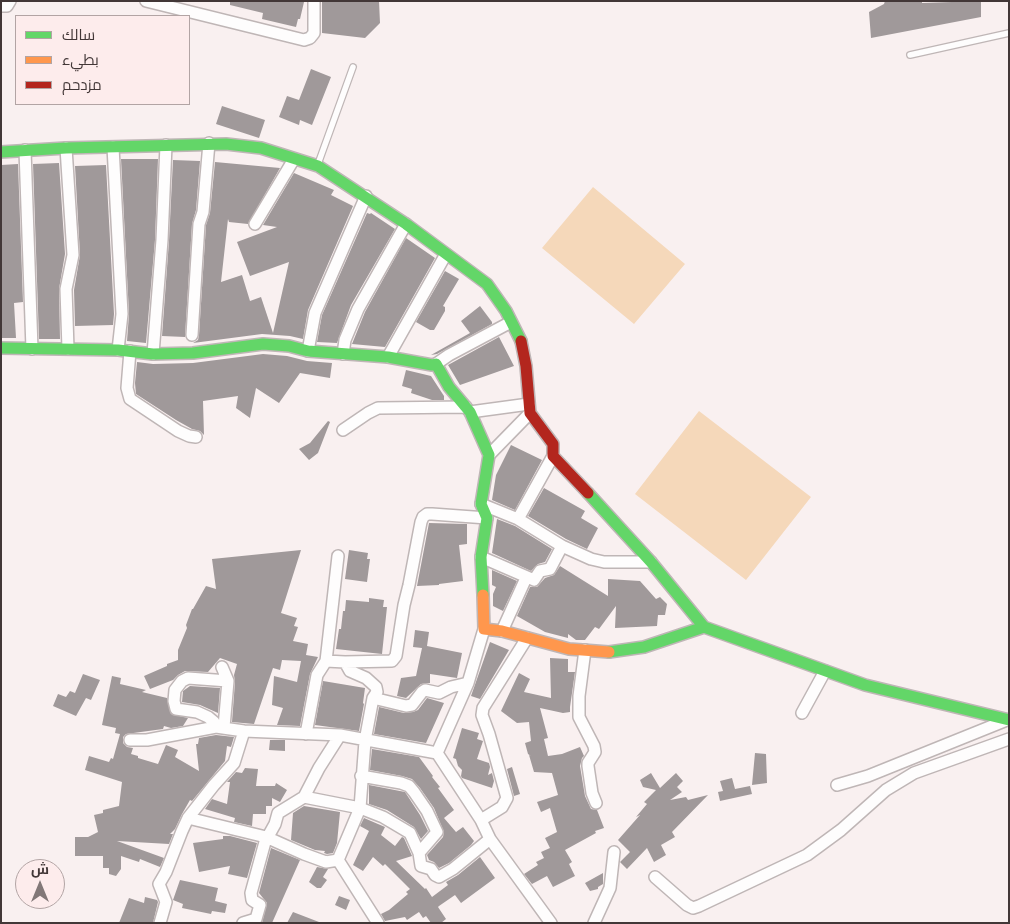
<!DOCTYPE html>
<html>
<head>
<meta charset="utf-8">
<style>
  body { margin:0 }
  #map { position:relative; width:1010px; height:924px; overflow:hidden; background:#f9f0f0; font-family:"Fira Sans Condensed",Cairo,sans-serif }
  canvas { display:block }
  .frame { position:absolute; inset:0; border:2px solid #423737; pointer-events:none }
  .legend { position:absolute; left:15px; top:15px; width:175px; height:90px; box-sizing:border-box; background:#fdecec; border:1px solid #b2a4a4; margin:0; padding:6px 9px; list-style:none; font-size:15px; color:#423737 }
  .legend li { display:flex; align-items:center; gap:10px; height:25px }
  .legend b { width:25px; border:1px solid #b2a4a4 }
  .north { position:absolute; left:15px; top:859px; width:50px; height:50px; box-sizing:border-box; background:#fdecec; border:1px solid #b2a4a4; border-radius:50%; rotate:0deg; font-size:14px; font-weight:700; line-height:20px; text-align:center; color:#423737 }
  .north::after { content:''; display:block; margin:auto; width:18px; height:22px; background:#827878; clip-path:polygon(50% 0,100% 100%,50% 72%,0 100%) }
</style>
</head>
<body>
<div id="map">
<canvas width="1010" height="924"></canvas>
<div class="frame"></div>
<ul class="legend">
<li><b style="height:6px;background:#63d668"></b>سالك</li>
<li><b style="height:6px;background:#ff974d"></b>بطيء</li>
<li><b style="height:6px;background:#b3261e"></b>مزدحم</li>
</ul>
<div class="north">ش</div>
</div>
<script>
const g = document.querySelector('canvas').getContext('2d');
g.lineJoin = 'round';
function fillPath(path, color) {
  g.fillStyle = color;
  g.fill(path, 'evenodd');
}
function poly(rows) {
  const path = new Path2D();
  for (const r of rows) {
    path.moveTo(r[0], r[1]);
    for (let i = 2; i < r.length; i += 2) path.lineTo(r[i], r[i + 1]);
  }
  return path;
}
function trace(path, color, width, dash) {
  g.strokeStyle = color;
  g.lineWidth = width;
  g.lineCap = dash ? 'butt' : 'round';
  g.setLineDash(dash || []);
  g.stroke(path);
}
fillPath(poly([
  [593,187,685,264,634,324,542,248],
  [699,411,811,497,746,580,635,494]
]), '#f5d8ba');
fillPath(poly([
  [230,1,298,1,304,2,300,19,298,19,296,27,262,19,263,13,230,5],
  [322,1,379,1,380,23,365,38,322,33],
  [885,1,922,1,922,3,981,1,981,17,871,38,869,12,884,4],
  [311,69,331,77,312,125,300,120,299,125,279,117,287,96,299,100],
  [222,106,265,120,259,138,216,124],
  [121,159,158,159,155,240,146,343,127,341,129,314],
  [173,160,200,161,196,210,192,224,185,337,162,336,169,241],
  [215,162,280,168,248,224,229,222,228,219,221,282,242,275,250,301,261,297,273,333,289,262,250,276,237,242,277,227,263,225,294,173,334,190,331,195,353,206,308,310,303,339,290,336,262,334,193,343,198,340,199,335,206,225,210,213],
  [59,163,65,254,59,289,60,339,39,339,33,164],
  [18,164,23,302,14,303,16,338,1,338,1,165],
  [106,165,114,314,113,325,75,326,74,290,80,255,75,166],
  [367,213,370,214,371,213,395,229,351,305,337,343,317,342,322,315],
  [406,238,435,258,385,347,352,344,365,312],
  [445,271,459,279,443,306,445,307,445,311,434,330,430,330,416,322],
  [480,306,492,322,492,324,437,354,431,355,470,333,461,321],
  [499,337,514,366,460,385,448,365],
  [263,354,287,356,307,361,332,363,330,378,300,373,279,403,256,388,250,418,236,408,238,396,203,401,204,435,200,431,192,429,176,420,136,394,135,383,137,362,153,364,193,363],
  [406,370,431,376,444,396,444,400,432,400,411,393,412,389,402,386],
  [328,421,330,422,318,453,309,460,299,449,310,443],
  [511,445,542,460,515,510,492,500,496,475],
  [544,488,585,511,581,518,598,528,587,549,566,539,528,516],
  [497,519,515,526,552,549,545,562,538,564,531,571,492,553],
  [429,523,467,524,467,544,459,545,463,581,439,584,439,585,417,586],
  [301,550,281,613,297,618,294,626,298,627,293,641,308,644,306,655,318,657,310,674,300,726,277,725,283,708,272,705,274,676,297,682,301,661,282,660,280,670,273,668,254,724,232,722,235,682,234,675,237,664,220,658,208,672,185,671,178,675,173,680,150,689,144,676,167,666,167,664,178,660,178,650,187,628,186,625,192,609,193,609,206,586,216,589,212,559],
  [349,550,368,553,367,559,370,559,367,582,345,579],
  [560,566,608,596,608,579,640,581,656,599,660,597,667,604,665,615,658,615,657,626,615,628,616,606,599,629,595,627,585,640,576,640,568,634,568,638,545,632,517,616,530,587,537,587,545,578,554,575],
  [492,570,517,581,503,611,493,606,493,594,496,587,492,585],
  [369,598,384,600,383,607,387,607,382,654,336,649,339,629,341,629,343,611,345,611,346,600,369,602],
  [415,630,429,632,427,646,462,653,457,678,430,674,430,683,421,684,406,698,397,696,401,678,416,676,422,648,413,647],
  [490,642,509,650,480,699,471,696],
  [550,658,568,659,568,672,575,672,570,707,570,712,563,713,540,708,548,738,544,739,548,756,562,754,580,747,584,756,582,758,580,766,585,796,591,809,597,810,604,828,595,831,596,833,565,850,572,862,569,864,575,876,553,887,547,876,532,884,524,874,538,865,536,862,544,858,541,852,550,848,545,838,557,832,550,808,541,812,537,802,558,795,552,773,534,772,529,755,531,756,528,754,525,743,531,741,529,722,517,723,501,711,519,673,530,679,524,692,551,698],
  [83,674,100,680,91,700,86,698,76,716,53,706,58,694,66,697,70,691,75,693],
  [112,676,121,678,120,684,146,690,142,692,167,698,171,714,188,718,183,726,171,728,164,726,163,729,126,734,123,737,123,743,127,747,133,748,131,754,138,756,138,758,158,764,166,745,178,750,175,757,199,771,196,744,198,744,199,738,216,735,234,737,231,747,227,746,225,761,192,801,190,800,182,814,175,829,170,834,173,834,169,844,117,841,164,858,160,867,140,859,139,862,121,856,121,869,116,876,109,874,109,868,103,868,103,856,75,856,75,837,88,837,98,832,94,815,103,813,103,810,119,806,122,782,85,770,89,756,109,762,111,758,113,759,120,734,115,733,116,728,102,725],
  [323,681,365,688,363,703,364,704,359,731,315,725],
  [190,686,220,688,218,713,200,705,182,702,183,691],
  [427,698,444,703,426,743,374,734,379,707,404,713,413,712,418,710],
  [462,728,479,733,477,739,483,741,477,759,489,763,490,767,488,775,492,773,494,781,492,788,462,778,461,776,462,770,458,766,456,759,453,758],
  [270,740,285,740,285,751,269,750],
  [372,749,419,757,433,776,432,777,440,787,438,788,454,810,444,818,456,832,463,827,474,841,471,845,449,863,439,868,434,862,429,860,427,855,443,837,444,832,434,808,420,788,412,779,402,776,370,770],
  [755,753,766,754,767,783,752,785],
  [512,767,520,794,514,796,507,769],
  [245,768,258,769,256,786,275,786,276,783,287,790,280,802,272,798,272,806,266,806,266,814,253,814,252,826,234,822,235,818,205,809,212,799,227,804,230,782,227,782,236,772,242,773],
  [651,773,660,788,676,773,683,781,677,787,682,792,670,800,686,797,688,800,708,795,672,832,675,837,661,845,666,855,654,862,647,848,627,869,620,862,630,852,618,840,640,815,636,817,647,804,644,802,656,790,643,787,640,780],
  [732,778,735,789,750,786,752,794,720,801,718,792,723,791,720,781],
  [369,785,405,792,420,815,428,831,421,839,414,827,387,810,369,804],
  [304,806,340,812,337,843,333,853,327,854,324,853,325,851,315,850,291,840,293,813],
  [364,818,385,827,381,835,395,846,402,837,404,838,412,856,396,861,425,889,426,888,432,897,448,885,446,882,458,875,480,857,495,878,461,903,455,895,439,906,438,907,446,919,441,923,431,923,426,916,423,918,419,912,407,920,405,917,385,921,381,914,389,910,408,894,406,892,410,889,385,864,383,866,373,857,363,871,353,865,369,831,360,826],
  [223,836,230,836,257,843,247,878,228,874,230,866,199,872,193,843,223,839],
  [271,848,300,860,272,923,262,923,267,903,259,893],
  [317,867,328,869,323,877,327,880,321,888,317,888,309,882],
  [603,873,603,884,598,887,598,889,590,891,585,883],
  [180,880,218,888,215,901,227,904,225,913,212,911,211,914,182,908,183,904,173,900],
  [339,896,350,900,346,910,335,905],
  [145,897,157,900,158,902,153,923,119,923,129,898,144,903],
  [293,912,319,922,319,923,287,923]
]), '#a0999a');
const lane = poly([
  [910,55,1009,33],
  [318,164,353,67]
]);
const street = poly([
  [146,1,304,40,310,38,314,33,314,1],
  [1,6,7,6,10,1],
  [113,147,122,314,118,350],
  [66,148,73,255,66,289,68,349],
  [25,150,32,349],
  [255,224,294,159],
  [192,335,199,224,203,212,209,143],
  [130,351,127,388,130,399,178,431,189,436,196,437],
  [308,351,315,313,366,196],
  [153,354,162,240,166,145],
  [343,354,345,340,358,309,406,224],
  [388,357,446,254],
  [436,364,449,355,511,322],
  [470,412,529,404],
  [343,430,368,413,378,408,466,407],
  [489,455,530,413],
  [481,504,518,519,562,546,591,559,604,562,651,562],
  [518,519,553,456],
  [481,557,534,580,540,571,550,569,562,546],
  [502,631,526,578],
  [585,650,579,696,579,717,594,746,595,752,588,763,588,766,592,793,596,803],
  [326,661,345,662,392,661,396,656,404,605,409,585,421,522,423,517,427,514,432,514,487,518],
  [222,667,228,681,224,727],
  [373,698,406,706,412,705,422,692,425,690,439,693,451,687,468,683],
  [802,713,825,671],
  [216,727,214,722,208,717,197,712,176,709,174,701,175,690,182,681,188,678,228,681],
  [306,734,317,675,326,661,338,556],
  [130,740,147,740,216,727,244,731,340,735,437,753,481,820,490,839,551,923],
  [437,753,468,683,484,629],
  [361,776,401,783,409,786,414,792,427,811,437,832,419,853,421,866,431,869,435,875,439,877,453,869,490,839],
  [837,785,868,776,1007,720],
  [304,797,360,808,383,817,410,833,419,853],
  [188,818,266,837,304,854,326,862,338,860],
  [481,820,502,807,507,798,489,734,482,715,483,708,527,638],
  [338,860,360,808,365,741,373,698,377,692,376,687,366,678,350,671,345,662],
  [338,860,378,923],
  [655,877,687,905,693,908,699,906,807,855,841,830,886,790,914,773,1009,739],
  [160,923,166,902,159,884,166,872,182,831,188,818,214,785,234,763,244,731],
  [243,923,256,919,260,905,252,900,251,893,265,842,275,824,278,813,304,797,319,768,340,735],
  [594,923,610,888,614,852]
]);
const fast = poly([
  [1,152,66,148,226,144,261,148,318,166,406,224,487,284,506,311,521,341],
  [1,348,118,350,153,354,193,353,263,344,289,346,308,351,388,357,432,365,436,364,449,387,470,412,489,455,481,504,487,518,481,557,483,595],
  [588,493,651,562,704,627,865,685,1009,720],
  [609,652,644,647,704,627]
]);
const slow = poly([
  [483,595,484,629,502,631,569,649,609,652]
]);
const jam = poly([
  [521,341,526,366,530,413,553,444,553,456,588,493]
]);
trace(lane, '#bfb6b6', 8);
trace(street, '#bfb6b6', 14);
trace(fast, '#bfb6b6', 14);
trace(slow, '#bfb6b6', 14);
trace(jam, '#bfb6b6', 14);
trace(lane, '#fefdfd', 5.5);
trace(street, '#fefdfd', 11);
trace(fast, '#63d668', 11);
trace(slow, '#ff974d', 11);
trace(jam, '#b3261e', 11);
</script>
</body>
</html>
